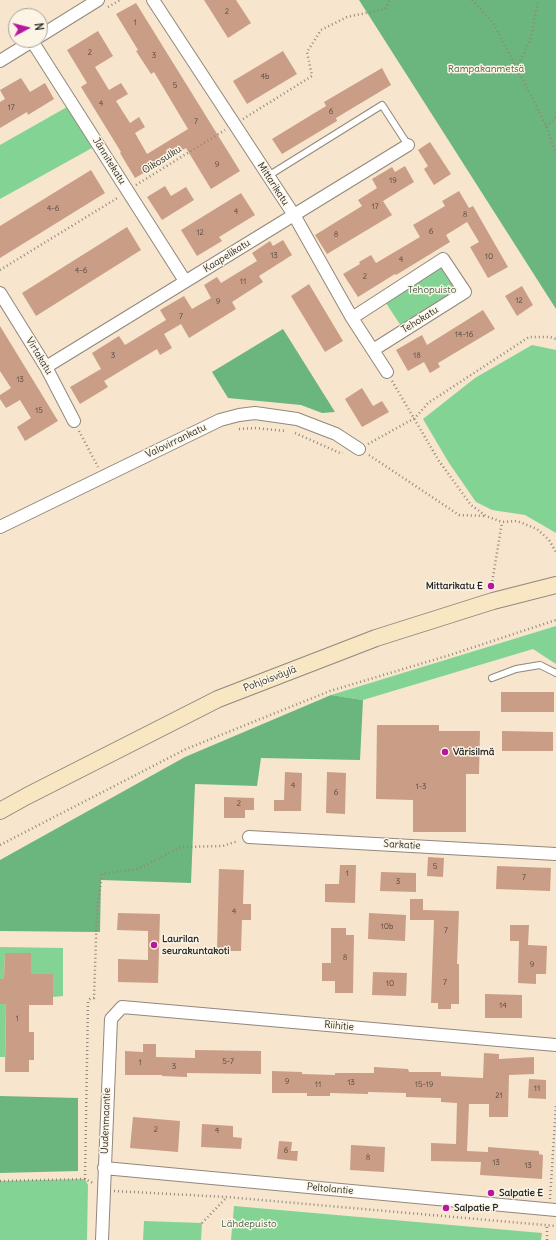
<!DOCTYPE html>
<html>
<head>
<meta charset="utf-8">
<style>
  body { margin:0 }
  #map { position:relative; width:556px; height:1240px; overflow:hidden; background:#f7e5cd; font-family:Delius,sans-serif }
  canvas { display:block }
  .north { position:absolute; left:8px; top:8px; width:40px; height:40px; box-sizing:border-box; background:#fcf5e5; border:1px solid #a8a49b; border-radius:50%; rotate:83deg; font-size:11px; font-weight:700; line-height:16px; text-align:center; color:#2b2b2b }
  .north::after { content:''; display:block; margin:auto; width:14px; height:18px; background:#b5179e; clip-path:polygon(50% 0,100% 100%,50% 72%,0 100%) }
</style>
</head>
<body>
<div id="map">
<canvas width="556" height="1240"></canvas>
<div class="north">N</div>
</div>
<script>
const g = document.querySelector('canvas').getContext('2d');
g.lineJoin = 'round';
function fillPath(path, color) {
  g.fillStyle = color;
  g.fill(path, 'evenodd');
}
function poly(rows) {
  const path = new Path2D();
  for (const r of rows) {
    path.moveTo(r[0], r[1]);
    for (let i = 2; i < r.length; i += 2) path.lineTo(r[i], r[i + 1]);
  }
  return path;
}
function trace(path, color, width, dash) {
  g.strokeStyle = color;
  g.lineWidth = width;
  g.lineCap = dash ? 'butt' : 'round';
  g.setLineDash(dash || []);
  g.stroke(path);
}
function write(font, color, halo, rows, align = 'center') {
  g.font = font + ' Delius,sans-serif';
  g.lineWidth = 3;
  g.setLineDash([]);
  g.textBaseline = 'middle';
  g.strokeStyle = halo;
  g.fillStyle = color;
  for (const [text, x, y, turn = 0] of rows) {
    g.save();
    g.translate(x, y);
    g.rotate((+turn || 0) * Math.PI / 180);
    g.textAlign = isNaN(turn) ? turn : align;
    if (halo) g.strokeText(text, 0, 0);
    g.fillText(text, 0, 0);
    g.restore();
  }
}
fillPath(poly([
  [67,107,92,148,0,199,0,145],
  [440,267,457,292,401,326,386,303],
  [532,345,556,350,556,533,525,515,492,510,476,502,449,463,423,419,475,378],
  [556,626,556,664,533,649,363,700,331,695],
  [0,947,63,948,63,996,53,997,53,974,38,974,37,977,31,977,31,953,5,953,4,979,0,979],
  [0,1004,6,1004,5,1057,0,1057],
  [85,1179,88,1185,87,1240,0,1240,0,1181],
  [234,1206,542,1233,541,1240,231,1240],
  [144,1221,202,1223,201,1240,143,1240]
]), '#83d494');
fillPath(poly([
  [359,0,556,0,556,309],
  [283,329,335,412,322,413,301,405,228,398,212,372],
  [331,695,363,700,360,760,261,758,257,786,195,784,191,883,101,880,100,932,0,931,0,860,185,757],
  [0,1096,78,1098,78,1171,0,1173]
]), '#6ab67e');
fillPath(poly([
  [204,0,236,0,251,23,228,38],
  [136,3,240,171,211,189,186,148,135,178,120,153,121,152,81,87,87,83,67,50,98,31,113,56,95,67,109,90,121,83,128,94,116,101,130,123,139,117,145,127,135,133,147,154,188,129,154,72,151,74,136,51,138,50,116,14],
  [283,51,297,74,247,104,233,81],
  [382,68,391,85,336,118,337,121,282,154,272,139,326,106,324,102],
  [21,78,30,92,45,83,54,99,28,115,27,112,0,128,0,102,5,99,0,90],
  [430,142,451,174,434,185,424,169,428,166,418,150],
  [405,166,414,182,383,201,392,215,327,254,315,235,362,206,358,200,377,188,372,179,392,167,395,172],
  [91,170,105,193,0,258,0,226],
  [165,186,171,196,186,187,194,200,162,220,147,197],
  [459,191,469,208,473,206,508,267,488,278,470,247,479,242,467,222,446,235,450,242,396,275,395,274,358,297,343,274,360,264,359,262,371,255,376,263,420,237,413,225,445,206,442,201],
  [241,193,255,215,219,237,222,241,197,256,181,230],
  [127,227,141,250,36,316,22,293],
  [283,240,292,255,259,276,263,282,232,302,236,309,189,338,181,324,164,334,172,348,160,355,157,349,142,358,104,381,108,387,80,404,70,387,101,369,92,353,119,336,125,345,166,320,160,310,184,296,192,309,211,298,204,285,217,277,221,283,257,261,252,253,270,241,273,246],
  [309,284,343,341,325,352,291,296],
  [522,286,533,305,517,316,505,296],
  [483,310,495,329,438,363,440,367,430,373,424,362,408,371,396,350,422,335,427,345],
  [0,326,58,421,25,441,17,427,31,418,20,400,6,408,0,399,0,395,11,388,0,371],
  [362,388,373,406,382,401,389,412,362,427,345,399],
  [501,692,554,692,554,712,501,712],
  [377,725,439,725,439,731,480,731,479,774,466,774,466,832,413,832,413,800,376,799],
  [502,731,553,732,553,751,502,751],
  [285,772,302,773,301,811,274,811,274,800,284,800],
  [327,772,346,773,345,814,326,813],
  [224,797,254,798,254,810,245,810,245,818,224,818],
  [428,857,444,858,443,877,427,876],
  [340,865,356,865,355,903,325,902,325,884,339,884],
  [497,866,551,868,550,891,496,889],
  [219,869,244,870,243,904,251,904,251,920,242,920,241,951,217,951],
  [381,872,416,873,416,892,380,891],
  [410,899,423,899,423,910,459,911,457,964,459,964,459,1004,451,1004,451,1009,438,1009,438,1003,431,1003,434,920,410,920],
  [118,913,160,914,158,983,118,982,118,959,148,960,148,931,117,930],
  [369,913,406,915,405,941,368,939],
  [510,925,529,925,528,945,547,946,546,974,536,974,536,984,518,983,519,941,510,941],
  [331,928,346,928,346,935,354,935,353,993,335,993,335,981,322,981,322,963,331,963],
  [5,953,31,953,31,974,53,974,53,1005,29,1005,29,1032,34,1032,34,1060,29,1060,29,1072,5,1072,6,1004,0,1004,0,979,4,979],
  [373,972,407,973,406,996,372,995],
  [485,994,522,995,522,1018,485,1018],
  [143,1044,156,1044,156,1057,195,1058,195,1050,261,1051,261,1074,187,1073,187,1077,162,1076,162,1075,125,1075,125,1051,143,1052],
  [484,1053,499,1054,499,1059,534,1057,534,1074,509,1075,508,1117,489,1117,489,1104,469,1104,467,1151,488,1152,488,1147,539,1151,539,1154,543,1155,542,1179,480,1175,481,1162,431,1161,431,1143,456,1144,457,1103,441,1102,441,1098,406,1097,406,1093,368,1092,368,1094,330,1093,330,1096,307,1096,307,1093,272,1093,272,1071,302,1072,302,1074,335,1075,335,1073,374,1073,374,1067,408,1069,409,1072,441,1072,441,1076,483,1078],
  [529,1079,546,1080,546,1099,528,1098],
  [133,1117,180,1121,178,1152,130,1148],
  [202,1124,233,1126,233,1137,242,1138,241,1149,201,1147],
  [279,1141,292,1142,291,1151,298,1151,297,1161,277,1159],
  [351,1145,385,1147,384,1172,350,1170]
]), '#ca9d86');
const service = poly([
  [268,176,382,105,408,145],
  [492,678,516,669,540,665,556,673]
]);
const minor = poly([
  [153,0,294,215,352,318,387,372],
  [40,36,98,0],
  [32,41,185,281],
  [0,61,34,40],
  [0,293,46,367,74,421],
  [352,318,443,259,465,292,373,350],
  [46,367,408,145],
  [0,527,220,420,239,415,255,413,297,419,336,434,359,449],
  [249,837,556,854],
  [104,1168,556,1210],
  [102,1240,111,1019,122,1007,556,1045]
]);
const secondary = poly([
  [0,811,27,796,218,699,376,638,493,601,556,585]
]);
trace(service, '#91887c', 8);
trace(minor, '#91887c', 14);
trace(secondary, '#91887c', 18);
trace(poly([
  [472,0,493,23,534,101,546,126,556,154],
  [108,7,120,0],
  [517,68,531,38,538,0],
  [243,119,312,76,307,52,321,30,347,17,385,9,390,0],
  [546,126,556,117],
  [136,185,225,130],
  [0,270,119,197],
  [392,381,439,461,471,505,486,516,502,522,517,521,537,529,549,540,556,552],
  [239,429,254,428,286,431],
  [79,431,98,467],
  [295,433,340,453,343,453],
  [368,444,415,418,428,403,529,337,550,337,556,339],
  [369,455,459,515,486,516],
  [491,589,502,522],
  [0,845,186,749,330,691,450,655,556,620],
  [85,1179,88,1002,90,999,94,998,97,911,102,874,138,869,181,847,223,846,238,841],
  [0,1181,85,1179,93,1183],
  [114,1191,227,1197,556,1226],
  [550,1199,556,1105],
  [202,1223,226,1198],
  [547,1240,547,1225]
]), '#91887c', 2.5, [1, 3]);
trace(service, '#fff', 6);
trace(minor, '#fff', 12);
trace(secondary, '#f9e7c3', 16);
for (const [x, y, r, color] of [
  [491,586,4,"#b5179e"],
  [445,752,4,"#b5179e"],
  [154,945,4,"#b5179e"],
  [491,1193,4,"#b5179e"],
  [446,1208,4,"#b5179e"]
]) {
  const dot = new Path2D();
  dot.arc(x, y, r, 0, 2 * Math.PI);
  g.fillStyle = color;
  g.fill(dot);
  trace(dot, '#fcf5e5', 1.5);
}
write('8px', '#534842', null, [
  ["2",227,12],
  ["1",135,23],
  ["2",90,53],
  ["3",154,56],
  ["4b",265,77],
  ["5",175,86],
  ["4",101,104],
  ["17",11,108],
  ["6",331,112],
  ["7",196,122],
  ["9",217,165],
  ["19",393,181],
  ["17",375,207],
  ["4-6",53,209],
  ["4",236,212],
  ["8",465,215],
  ["6",431,232],
  ["12",200,233],
  ["8",336,235],
  ["13",274,256],
  ["10",489,257],
  ["4",401,260],
  ["4-6",81,271],
  ["2",365,277],
  ["11",243,282],
  ["12",519,301],
  ["9",218,302],
  ["7",181,317],
  ["14-16",464,335],
  ["3",113,356],
  ["18",417,356],
  ["13",20,380],
  ["15",39,411],
  ["4",293,786],
  ["1-3",421,787],
  ["6",336,793],
  ["2",239,804],
  ["5",435,867],
  ["1",347,874],
  ["7",524,878],
  ["3",398,882],
  ["4",234,912],
  ["10b",387,927],
  ["7",446,931],
  ["8",345,958],
  ["9",532,965],
  ["7",445,983],
  ["10",390,984],
  ["14",503,1006],
  ["1",17,1019],
  ["5-7",228,1062],
  ["1",140,1063],
  ["3",174,1067],
  ["9",287,1082],
  ["13",351,1083],
  ["11",318,1085],
  ["15-19",424,1085],
  ["11",537,1089],
  ["21",499,1096],
  ["2",156,1130],
  ["4",217,1131],
  ["6",286,1151],
  ["8",368,1158],
  ["13",496,1163],
  ["13",528,1166]
]);
write('10px', '#455e4a', '#fcf5e5', [
  ["Rampakanmetsä",486,69],
  ["Tehopuisto",432,290],
  ["Lähdepuisto",249,1224]
]);
write('10px', '#2b2b2b', '#fcf5e5', [
  ["Oikosulku",162,160,-32],
  ["Jännitekatu",109,161,58],
  ["Mittarikatu",273,184,57],
  ["Kaapelikatu",227,256,-32],
  ["Tehokatu",420,320,-32],
  ["Virtakatu",39,356,59],
  ["Valovirrankatu",176,441,-26],
  ["Pohjoisväylä",270,679,-21],
  ["Sarkatie",402,845,3],
  ["Riihitie",339,1026,5],
  ["Uudenmaantie",106,1121,-88],
  ["Peltolantie",330,1189,5]
]);
write('bold 10px', '#2b2b2b', '#fcf5e5', [
  ["Mittarikatu E",483,586,"right"],
  ["Värisilmä",453,752],
  ["Laurilan",162,939],
  ["seurakuntakoti",162,951],
  ["Salpatie E",499,1193],
  ["Salpatie P",454,1208]
], 'left');
</script>
</body>
</html>
